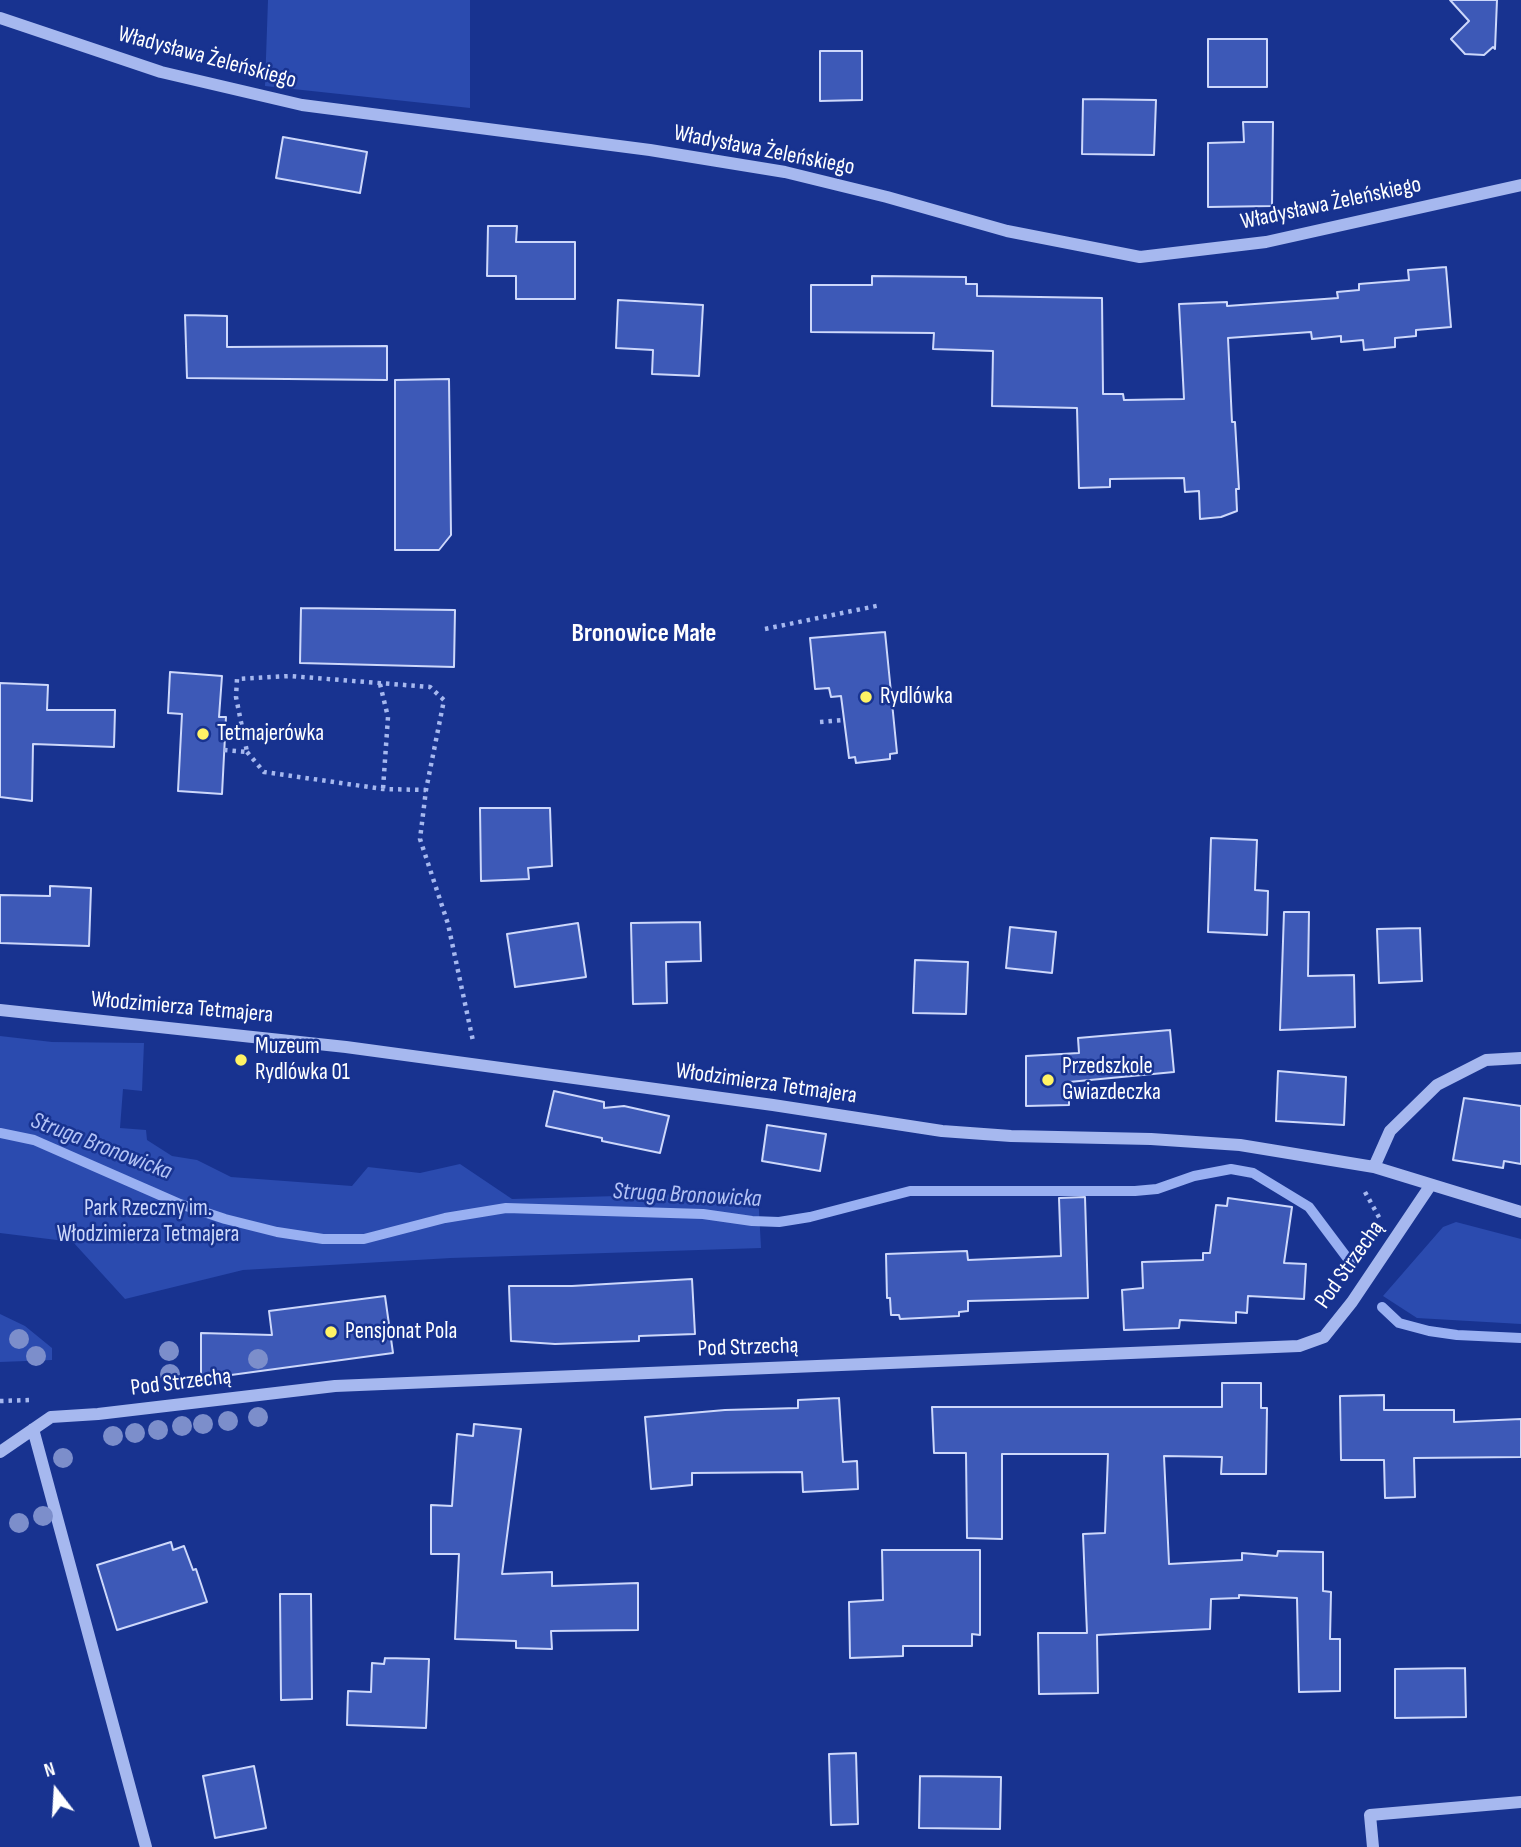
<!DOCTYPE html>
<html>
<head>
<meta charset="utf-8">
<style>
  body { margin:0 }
  #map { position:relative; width:1521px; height:1847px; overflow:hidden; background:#183390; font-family:"Sofia Sans Condensed",sans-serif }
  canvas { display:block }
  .north { position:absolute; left:21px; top:1756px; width:70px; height:70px; -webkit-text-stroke:5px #183390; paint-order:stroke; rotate:343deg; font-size:19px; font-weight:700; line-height:28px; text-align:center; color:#fff }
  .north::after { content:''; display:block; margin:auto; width:24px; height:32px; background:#fff; clip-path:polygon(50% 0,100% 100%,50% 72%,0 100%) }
</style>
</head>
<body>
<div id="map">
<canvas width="1521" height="1847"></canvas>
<div class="north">N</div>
</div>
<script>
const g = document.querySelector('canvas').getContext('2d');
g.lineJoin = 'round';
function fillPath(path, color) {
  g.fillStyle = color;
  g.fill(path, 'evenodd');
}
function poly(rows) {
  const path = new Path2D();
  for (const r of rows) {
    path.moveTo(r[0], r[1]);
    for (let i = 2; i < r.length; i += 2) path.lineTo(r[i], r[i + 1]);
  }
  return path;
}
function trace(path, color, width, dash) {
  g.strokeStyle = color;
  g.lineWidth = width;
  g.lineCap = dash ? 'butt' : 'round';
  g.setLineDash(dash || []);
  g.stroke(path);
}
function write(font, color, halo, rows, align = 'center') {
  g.font = font + ' "Sofia Sans Condensed",sans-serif';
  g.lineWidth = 5;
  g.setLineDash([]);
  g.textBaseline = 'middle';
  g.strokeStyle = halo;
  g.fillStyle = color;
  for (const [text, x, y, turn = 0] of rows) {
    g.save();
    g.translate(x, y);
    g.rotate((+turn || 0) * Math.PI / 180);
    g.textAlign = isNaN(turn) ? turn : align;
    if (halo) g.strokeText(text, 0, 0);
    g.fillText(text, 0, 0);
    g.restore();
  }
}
fillPath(poly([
  [268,0,470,0,470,108,265,86],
  [0,1036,52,1042,144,1043,142,1091,123,1089,120,1128,146,1130,147,1140,172,1156,197,1160,231,1177,352,1186,368,1167,420,1173,460,1164,512,1199,758,1192,761,1248,451,1258,243,1270,125,1299,73,1242,0,1233],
  [1456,1222,1521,1239,1521,1324,1417,1318,1383,1296,1443,1227],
  [0,1314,25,1326,52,1348,52,1360,0,1362]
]), '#2b4baf');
trace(poly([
  [0,1133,34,1140,180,1204,225,1219,277,1232,323,1239,364,1239,445,1218,506,1208,703,1214,752,1221,779,1222,810,1217,910,1191,1135,1191,1157,1189,1194,1176,1231,1169,1253,1173,1309,1207,1351,1263],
  [1382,1307,1399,1323,1429,1331,1457,1335,1521,1338]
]), '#99b0f2', 10);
const building = poly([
  [1450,0,1497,0,1495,49,1493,47,1484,55,1465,54,1451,39,1469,21,1450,0],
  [1208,39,1267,39,1267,87,1208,87,1208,39],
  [820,51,862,51,862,100,820,101,820,51],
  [1083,99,1156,100,1154,155,1082,154,1083,99],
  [1243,122,1273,122,1272,206,1208,207,1208,143,1244,142,1243,122],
  [283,137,367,152,360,193,276,178,283,137],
  [488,226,517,226,516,242,575,242,575,299,516,299,516,276,487,276,488,226],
  [1446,267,1451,327,1416,330,1416,336,1395,338,1395,347,1364,350,1363,340,1341,342,1341,336,1312,339,1311,332,1228,338,1232,422,1235,422,1239,489,1236,489,1237,511,1221,517,1200,519,1199,491,1185,492,1184,478,1110,479,1110,487,1079,488,1077,408,992,406,993,351,933,349,934,333,811,332,811,285,872,285,872,276,966,277,966,284,977,284,977,296,1102,298,1103,394,1123,394,1124,400,1184,399,1179,304,1227,302,1227,306,1338,298,1337,292,1359,290,1359,284,1409,280,1408,270,1446,267],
  [618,300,703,305,699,376,652,374,653,350,616,348,618,300],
  [185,315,227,316,227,347,387,346,387,380,187,378,185,315],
  [449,379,451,535,439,550,395,550,395,380,449,379],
  [301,608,455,610,454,667,300,663,301,608],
  [885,632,897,753,890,754,890,759,856,763,855,757,849,758,841,696,831,697,829,688,815,689,810,638,885,632],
  [170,672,222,676,219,717,226,717,222,794,178,791,182,714,168,713,170,672],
  [0,683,48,685,47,710,115,710,114,747,33,744,32,801,0,797,0,683],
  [480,808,550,808,552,866,528,868,529,879,481,881,480,808],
  [1211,838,1257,840,1255,890,1268,891,1267,935,1208,932,1211,838],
  [50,886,91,888,89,946,0,943,0,895,50,896,50,886],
  [1284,912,1309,912,1308,976,1354,975,1355,1027,1280,1030,1284,912],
  [700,922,701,961,666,962,667,1003,633,1004,631,923,700,922],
  [578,923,586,977,515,987,507,934,578,923],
  [1010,927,1056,932,1052,973,1006,968,1010,927],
  [1420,928,1422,981,1379,983,1377,929,1420,928],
  [915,960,968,962,966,1014,913,1013,915,960],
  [1170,1030,1174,1072,1069,1082,1069,1105,1026,1106,1026,1056,1079,1053,1078,1038,1170,1030],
  [1278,1071,1346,1077,1344,1125,1276,1121,1278,1071],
  [554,1091,604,1102,604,1108,624,1106,669,1116,660,1153,602,1141,602,1138,546,1126,554,1091],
  [1464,1098,1521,1106,1521,1164,1504,1161,1503,1168,1453,1160,1464,1098],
  [767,1125,826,1134,820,1171,762,1161,767,1125],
  [1085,1197,1088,1298,968,1301,968,1311,959,1312,959,1316,900,1319,899,1315,891,1315,890,1298,887,1298,886,1254,967,1251,968,1260,1061,1256,1059,1198,1085,1197],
  [1228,1198,1292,1207,1284,1263,1306,1264,1304,1299,1248,1296,1247,1313,1236,1312,1236,1323,1180,1320,1179,1328,1124,1330,1122,1290,1143,1288,1142,1262,1203,1260,1203,1253,1210,1253,1216,1205,1227,1206,1228,1198],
  [692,1279,695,1334,639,1336,639,1341,555,1344,511,1341,509,1286,572,1286,692,1279],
  [385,1296,393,1353,231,1375,231,1380,201,1379,201,1333,272,1335,269,1311,385,1296],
  [1222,1383,1261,1383,1261,1408,1267,1408,1266,1474,1221,1474,1222,1457,1164,1456,1169,1564,1242,1560,1242,1553,1277,1556,1278,1551,1323,1552,1323,1591,1331,1592,1330,1639,1340,1639,1340,1691,1299,1692,1297,1598,1239,1595,1239,1598,1211,1599,1210,1629,1097,1635,1098,1693,1039,1694,1038,1633,1087,1633,1083,1534,1105,1533,1108,1454,1002,1454,1002,1539,967,1538,966,1453,934,1453,932,1407,1222,1407,1222,1383],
  [1384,1395,1384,1410,1454,1410,1454,1422,1521,1419,1521,1457,1414,1458,1415,1497,1385,1498,1384,1460,1341,1460,1340,1396,1384,1395],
  [839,1398,843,1462,857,1461,858,1489,803,1492,802,1472,692,1473,692,1485,651,1489,645,1417,725,1410,798,1408,798,1400,839,1398],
  [474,1424,521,1429,502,1574,552,1572,552,1586,638,1583,638,1630,551,1631,552,1649,516,1648,516,1641,455,1639,459,1554,431,1554,431,1505,452,1506,457,1434,473,1436,474,1424],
  [171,1542,173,1550,184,1546,193,1570,196,1569,207,1602,117,1630,97,1565,171,1542],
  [882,1550,980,1550,980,1635,972,1634,972,1646,903,1646,903,1656,850,1658,849,1602,883,1600,882,1550],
  [280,1594,311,1594,312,1699,281,1700,280,1594],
  [385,1658,429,1659,426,1728,347,1725,348,1691,371,1692,372,1663,384,1664,385,1658],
  [1465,1668,1466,1717,1395,1718,1395,1669,1465,1668],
  [856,1753,858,1824,831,1825,829,1754,856,1753],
  [254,1766,266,1828,215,1838,203,1776,254,1766],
  [920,1776,1001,1777,1000,1829,919,1828,920,1776]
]);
fillPath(building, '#3d59b7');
trace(building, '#cdd8fb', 2);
trace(poly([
  [765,629,881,605],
  [380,684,388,717,383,789],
  [820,722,844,720],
  [224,750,247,752,236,697,237,679,290,676,430,687,444,700,426,790,420,839,448,924,473,1041],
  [247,752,264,772,383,789,426,790],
  [1365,1192,1380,1219],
  [0,1401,31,1400]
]), '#a6b8ef', 4.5, [3.5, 5]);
trace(poly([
  [0,18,161,72,302,105,650,150,785,172,887,197,1007,231,1140,257,1266,242,1521,185],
  [0,1010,346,1047,773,1105,942,1131,1011,1136,1151,1139,1240,1145,1374,1167,1521,1212],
  [1374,1167,1390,1131,1437,1085,1486,1060,1521,1058],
  [33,1429,146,1847],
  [0,1452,51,1417,98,1414,335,1386,1299,1346,1324,1337,1352,1302,1430,1186],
  [1373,1847,1370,1815,1521,1802]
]), '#a6b8ef', 12);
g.fillStyle = '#7c8ecb';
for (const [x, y] of [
  [19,1339],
  [169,1351],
  [36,1356],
  [258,1359],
  [170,1374],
  [258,1417],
  [228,1421],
  [203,1424],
  [182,1426],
  [158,1430],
  [135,1433],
  [113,1436],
  [63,1458],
  [43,1516],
  [19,1523]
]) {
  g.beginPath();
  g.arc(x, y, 10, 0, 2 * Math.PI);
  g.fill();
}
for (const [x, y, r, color] of [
  [866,697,7,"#fff365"],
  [203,734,7,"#fff365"],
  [241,1060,7,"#fff365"],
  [1048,1080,7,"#fff365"],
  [331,1332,7,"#fff365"]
]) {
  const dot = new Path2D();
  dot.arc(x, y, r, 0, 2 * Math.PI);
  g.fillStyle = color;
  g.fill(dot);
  trace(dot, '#183390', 2.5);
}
write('23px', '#fff', '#183390', [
  ["Władysława Żeleńskiego",207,58,15],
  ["Władysława Żeleńskiego",764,151,11],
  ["Władysława Żeleńskiego",1331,204,-12],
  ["Włodzimierza Tetmajera",182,1008,5],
  ["Włodzimierza Tetmajera",766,1084,8],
  ["Pod Strzechą",1350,1265,-55],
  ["Pod Strzechą",748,1348,-2],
  ["Pod Strzechą",181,1383,-7]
]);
write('23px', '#fff', '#183390', [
  ["Rydlówka",880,697],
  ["Tetmajerówka",217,734],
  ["Muzeum",255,1047],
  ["Rydlówka 01",255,1073],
  ["Przedszkole",1062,1067],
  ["Gwiazdeczka",1062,1093],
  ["Pensjonat Pola",345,1332]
], 'left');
write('23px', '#cdd8fb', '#183390', [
  ["Park Rzeczny im.",148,1209],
  ["Włodzimierza Tetmajera",148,1235]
]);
write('italic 24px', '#b3c3f6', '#183390', [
  ["Struga Bronowicka",101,1147,21],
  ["Struga Bronowicka",687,1196,3]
]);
write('bold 26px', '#fff', '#183390', [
  ["Bronowice Małe",644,634]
]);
</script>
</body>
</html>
